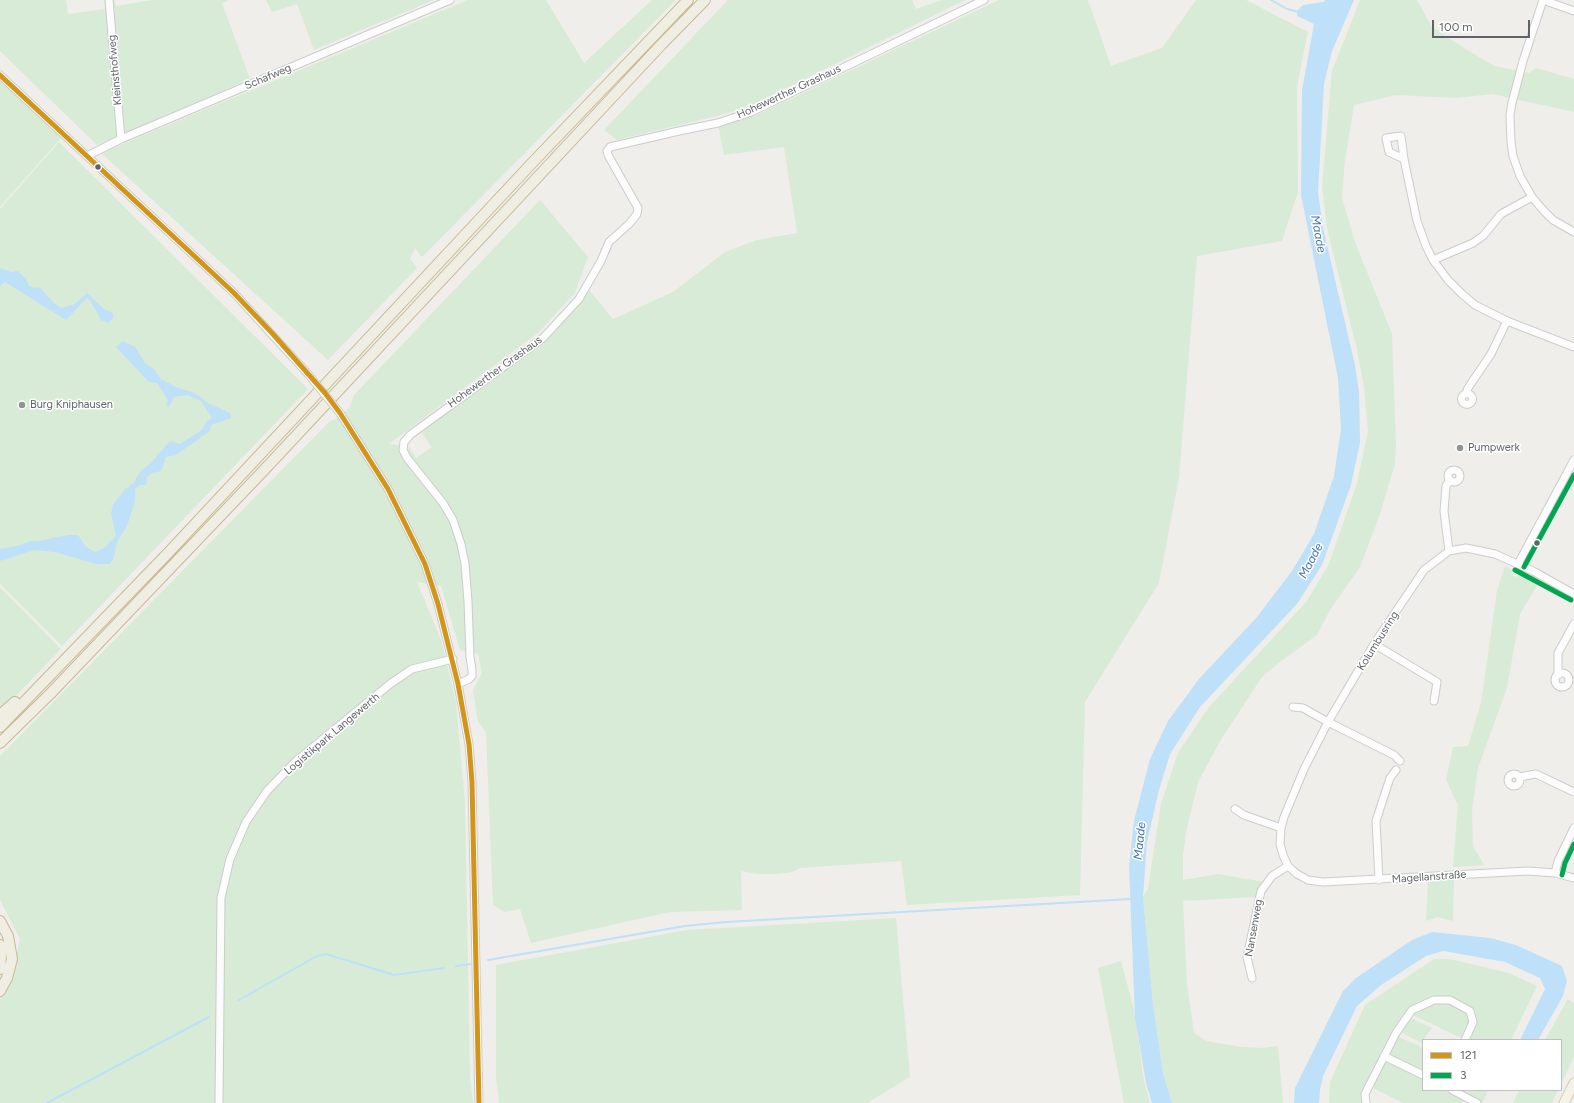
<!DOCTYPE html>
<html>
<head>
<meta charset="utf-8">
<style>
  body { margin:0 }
  #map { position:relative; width:1574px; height:1103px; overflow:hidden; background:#efeeea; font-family:Figtree,sans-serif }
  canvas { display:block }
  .legend { position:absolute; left:1422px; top:1039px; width:140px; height:52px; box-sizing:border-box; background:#fff; border:1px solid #bfc1c3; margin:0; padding:5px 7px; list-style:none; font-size:12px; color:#5f6368 }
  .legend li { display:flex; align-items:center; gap:8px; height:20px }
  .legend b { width:20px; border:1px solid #bfc1c3 }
  .scale { position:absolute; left:1432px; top:20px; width:98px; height:18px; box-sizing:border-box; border:2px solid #5f6368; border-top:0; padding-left:5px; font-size:12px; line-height:14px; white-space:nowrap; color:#5f6368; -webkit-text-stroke:3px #fff; paint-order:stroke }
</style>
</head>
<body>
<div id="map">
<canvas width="1574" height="1103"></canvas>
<ul class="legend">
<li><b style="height:5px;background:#d1951a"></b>121</li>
<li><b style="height:5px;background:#00a650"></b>3</li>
</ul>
<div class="scale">100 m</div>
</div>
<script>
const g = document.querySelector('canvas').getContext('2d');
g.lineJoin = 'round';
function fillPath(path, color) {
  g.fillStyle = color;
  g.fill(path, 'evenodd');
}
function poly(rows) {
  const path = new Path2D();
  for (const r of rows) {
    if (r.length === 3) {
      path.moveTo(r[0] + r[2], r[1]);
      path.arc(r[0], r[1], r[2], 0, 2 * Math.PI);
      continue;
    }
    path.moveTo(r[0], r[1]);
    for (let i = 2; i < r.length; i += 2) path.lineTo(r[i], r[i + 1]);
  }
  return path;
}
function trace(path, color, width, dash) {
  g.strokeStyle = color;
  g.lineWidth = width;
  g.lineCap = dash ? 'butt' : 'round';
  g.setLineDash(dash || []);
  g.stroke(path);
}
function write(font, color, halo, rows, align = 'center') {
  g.font = font + ' Figtree,sans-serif';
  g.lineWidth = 3;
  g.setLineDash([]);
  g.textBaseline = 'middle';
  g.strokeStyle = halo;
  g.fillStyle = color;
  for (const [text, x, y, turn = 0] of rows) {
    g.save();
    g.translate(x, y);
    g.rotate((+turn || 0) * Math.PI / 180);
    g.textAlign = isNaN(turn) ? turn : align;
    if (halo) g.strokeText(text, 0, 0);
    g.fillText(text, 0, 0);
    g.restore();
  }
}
fillPath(poly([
  [0,0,66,0,68,14,105,9,104,0,115,0,116,6,152,0,229,0,222,3,250,79,97,145,0,51],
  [266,0,434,0,314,50,297,4,272,12],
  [468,0,546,0,584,63,652,0,676,0,422,257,415,248,410,259,417,268,328,360,101,153],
  [728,0,912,0,916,9,942,0,965,0,750,106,721,115,617,140,604,130],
  [999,0,1088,0,1111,66,1162,48,1196,0,1246,0,1308,32,1297,86,1298,192,1282,241,1197,256,1179,477,1159,583,1085,702,1080,895,907,905,901,861,800,868,792,872,777,874,757,874,741,871,742,910,670,912,531,943,520,909,505,912,493,905,486,732,478,722,473,690,482,673,478,654,460,650,441,586,417,582,441,640,456,702,465,802,470,1078,473,1103,0,1103,0,998,11,978,20,939,0,900,0,756,329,422,339,417,349,408,354,395,540,200,588,257,575,293,538,333,389,444,409,447,416,458,432,447,421,432,546,341,589,290,613,319,673,292,725,252,757,240,797,233,784,147,724,155,718,125,761,113],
  [1360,0,1417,0,1432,27,1472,53,1495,66,1529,73,1536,68,1574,79,1574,112,1492,94,1457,98,1395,95,1354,105,1345,160,1342,198,1355,242,1392,334,1396,444,1395,464,1379,517,1360,567,1330,610,1317,635,1280,662,1262,677,1222,738,1198,782,1186,832,1183,856,1183,880,1218,874,1264,882,1256,897,1183,901,1187,984,1194,1033,1206,1041,1242,1047,1263,1048,1278,1046,1283,1103,1172,1103,1163,1073,1153,1003,1143,897,1148,888,1161,804,1178,753,1209,707,1307,601,1329,564,1357,483,1368,431,1364,387,1357,350,1327,228,1322,187,1332,71],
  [0,80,61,138,0,207],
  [59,142,308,389,62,646,0,584,0,209],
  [1505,566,1513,570,1511,575,1517,577,1519,573,1539,582,1520,614,1507,688,1478,768,1472,811,1473,846,1484,865,1453,867,1458,805,1446,780,1453,747,1468,746,1481,703,1497,590],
  [0,587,61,649,10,702,0,708],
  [1454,879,1453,921,1437,917,1426,921,1428,880],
  [896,918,910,1077,867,1103,499,1103,496,1077,496,965,687,930],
  [1434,959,1449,959,1509,973,1537,986,1511,1040,1469,1040,1477,1022,1473,1009,1452,997,1433,997,1409,1007,1393,1030,1362,1091,1363,1103,1329,1103,1330,1082,1365,1005],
  [1121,961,1134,1010,1144,1081,1150,1103,1124,1103,1098,968],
  [1568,999,1574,1003,1574,1057,1561,1084,1561,1040,1545,1040],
  [1449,1002,1469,1013,1471,1021,1463,1039,1411,1014,1413,1012,1434,1003],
  [1408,1017,1432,1028,1423,1040,1422,1043,1400,1032],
  [1397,1036,1423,1048,1422,1072,1387,1055],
  [1385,1060,1423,1079,1423,1090,1445,1090,1464,1099,1462,1103,1403,1103,1371,1087],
  [1458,1090,1463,1090,1468,1092,1469,1090,1488,1090,1483,1102],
  [1519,1090,1558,1090,1552,1103,1513,1103]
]), '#d8ebd6');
fillPath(poly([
  [1325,0,1354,0,1332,51,1324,84,1318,192,1323,228,1355,365,1359,392,1360,442,1351,485,1322,565,1297,604,1200,707,1170,754,1159,790,1147,842,1143,897,1153,1003,1163,1073,1172,1103,1152,1103,1146,1083,1135,1018,1129,866,1134,821,1150,759,1168,721,1199,679,1257,617,1292,571,1314,534,1334,476,1341,429,1338,378,1301,195,1302,90,1314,24,1297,16,1297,11,1303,5,1324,2],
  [0,268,12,272,18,271,26,279,29,286,35,288,39,287,54,303,61,308,75,304,87,293,104,309,113,313,113,318,109,323,101,320,90,300,87,298,66,320,5,282,0,286],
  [123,341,135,347,145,363,155,370,156,373,161,379,178,388,192,392,198,395,206,402,230,413,231,418,211,425,210,431,176,455,166,457,161,471,152,473,147,477,146,485,140,485,135,489,135,501,127,526,117,542,114,557,110,564,96,564,55,552,34,550,0,561,0,549,17,546,31,541,38,541,69,535,78,535,85,546,95,552,104,548,116,536,111,513,113,505,125,489,135,482,136,478,141,471,151,463,170,441,180,444,202,430,207,421,212,418,201,401,187,395,174,397,169,407,166,405,168,400,157,383,149,382,116,347],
  [1432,932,1490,938,1516,945,1562,966,1567,981,1563,996,1538,1040,1520,1040,1545,989,1540,978,1505,962,1443,951,1426,956,1381,985,1357,1006,1323,1076,1320,1090,1319,1103,1294,1103,1295,1088,1343,991,1356,978,1412,940]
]), '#bfe0f9');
trace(poly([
  [1271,0,1287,9,1299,12],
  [488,960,685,926,726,922,1131,899],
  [456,966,470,964],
  [239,1000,317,956,326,954,394,975,444,968],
  [47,1103,209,1017]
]), '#bfe0f9', 2);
const minor = poly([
  [109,0,121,139],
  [1543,0,1523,61,1512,103,1510,115,1511,142,1513,156,1520,176,1532,197,1543,210,1553,220,1574,232],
  [1543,0,1574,11],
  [0,75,234,293,308,374],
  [87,156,121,139,450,0],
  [1404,159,1389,152,1386,138,1401,136,1404,159,1417,221,1426,246,1433,260,1448,280,1462,294,1475,305,1507,321,1574,347],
  [1433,260,1473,243,1483,236,1501,214,1532,197],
  [1467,399,5.5],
  [1466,394,1468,388,1491,354,1507,321],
  [340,413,388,489,425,564,438,604,458,684,469,744,472,782,479,1103],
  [1454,476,6],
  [1449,551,1444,511,1446,486,1450,480],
  [1518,564,1574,460],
  [1574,594,1533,571,1495,554,1466,548,1449,551,1424,570,1374,644,1328,722,1304,769,1284,817,1281,828,1280,844,1283,855,1288,866,1297,874,1308,880,1323,882,1528,871,1555,873,1574,878],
  [1374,644,1437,682,1434,701],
  [1562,680,7],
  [1558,675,1558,653,1574,624],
  [458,684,469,679,472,676,472,670,470,657,468,601,465,564,461,544,453,520,443,503,407,458,403,450,404,442,410,435,543,338,579,299,601,261,609,242,629,224,637,214,638,208,608,155,607,151,610,147,679,131,718,123,751,112,984,0],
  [1293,707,1303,708,1328,722,1394,755,1400,761],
  [1514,780,6],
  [1519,777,1536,774,1574,792],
  [1235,809,1244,815,1281,828],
  [1555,873,1558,861,1574,828],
  [1379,880,1376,821,1390,778,1396,770],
  [1252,978,1247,957,1261,891,1272,876,1288,866],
  [1384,1056,1423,1075],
  [1452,1090,1477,1103],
  [219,1103,221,898,230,859,246,822,267,791,295,762,390,684,412,669,453,659],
  [1366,1103,1365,1094,1368,1088,1396,1033,1412,1010,1434,1000,1450,1000,1470,1011,1473,1022,1465,1040]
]);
const major = poly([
  [1564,1103,1574,1083]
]);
const highway = poly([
  [0,715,15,702],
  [0,727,169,552,533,162,688,0],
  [0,743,50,694,265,469,661,45,705,0],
  [0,921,8,936,12,959,7,978,0,991],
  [0,945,1,955,0,969]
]);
trace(minor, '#cbcccc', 9);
trace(major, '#d7ceb8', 11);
trace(highway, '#c8b996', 12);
trace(minor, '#fdfcfc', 7);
trace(major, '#f4f2e9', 9);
trace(highway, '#f0ede3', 10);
const minorBridge = poly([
  [308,374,340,413]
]);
trace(minorBridge, '#cbcccc', 9, []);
trace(minorBridge, '#fdfcfc', 7);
trace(poly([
  [0,75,234,293,272,333,325,393,340,413,388,489,425,564,438,604,458,684,469,744,472,782,479,1103]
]), '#d1951a', 5);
trace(poly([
  [1524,567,1574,475],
  [1515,570,1571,600],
  [1562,875,1565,863,1574,844]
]), '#00a650', 5);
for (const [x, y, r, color] of [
  [98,167,3.5,"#5f6368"],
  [22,405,4,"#919496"],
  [1460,448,4,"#919496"],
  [1537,543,3.5,"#5f6368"]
]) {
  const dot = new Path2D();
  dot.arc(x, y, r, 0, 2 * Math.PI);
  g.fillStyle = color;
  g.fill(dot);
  trace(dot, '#fff', 1.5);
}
write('11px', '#5f6368', '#fff', [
  ["Kleinsthofweg",115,70,-95],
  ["Schafweg",268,77,-23],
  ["Hohewerther Grashaus",789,92,-25],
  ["Hohewerther Grashaus",495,372,-36],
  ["Kolumbusring",1378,641,-58],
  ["Logistikpark Langewerth",332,734,-40],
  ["Magellanstraße",1429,877,-4],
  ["Nansenweg",1254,928,-80]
]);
write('11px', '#5f6368', '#fff', [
  ["Burg Kniphausen",30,405],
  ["Pumpwerk",1468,448]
], 'left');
write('italic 12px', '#4174aa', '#fff', [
  ["Maade",1318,234,79],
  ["Maade",1311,561,-62],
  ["Maade",1140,841,-84]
]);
</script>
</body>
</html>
